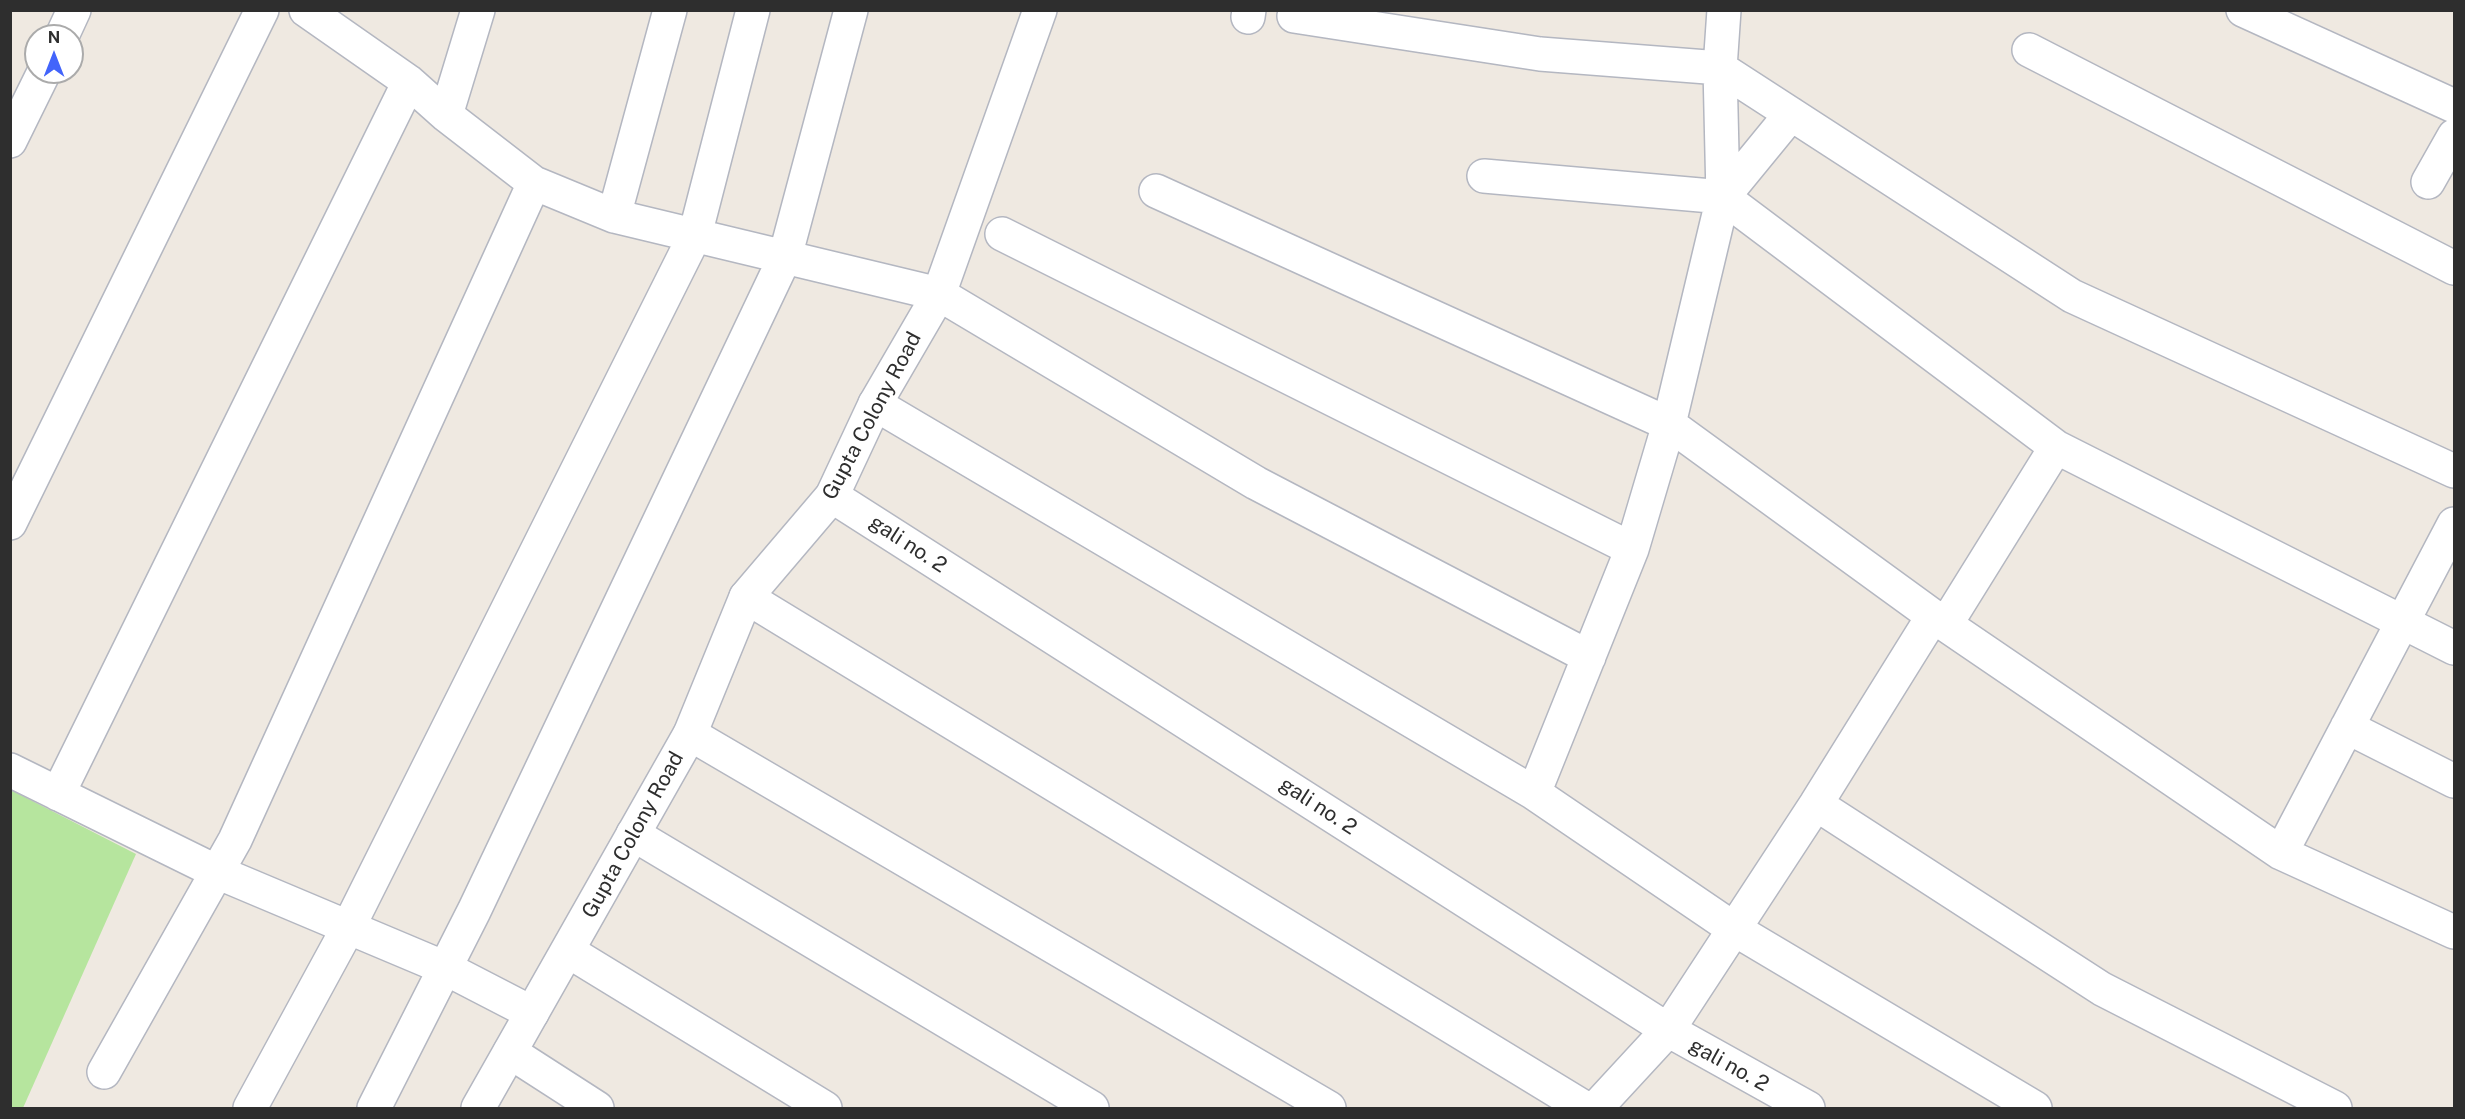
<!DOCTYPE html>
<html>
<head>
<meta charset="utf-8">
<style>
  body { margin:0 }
  #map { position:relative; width:2465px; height:1119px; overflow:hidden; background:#efe9e1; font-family:"Public Sans",sans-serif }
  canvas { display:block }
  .frame { position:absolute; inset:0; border:12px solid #2e2e2e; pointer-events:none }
  .north { position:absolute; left:24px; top:24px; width:60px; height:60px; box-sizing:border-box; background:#fff; border:2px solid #ababab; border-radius:50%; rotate:0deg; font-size:16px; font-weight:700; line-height:24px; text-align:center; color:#2e2e2e }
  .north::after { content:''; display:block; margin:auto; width:21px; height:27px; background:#4264fb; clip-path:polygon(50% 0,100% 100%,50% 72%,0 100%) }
</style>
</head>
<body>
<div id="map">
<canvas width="2465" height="1119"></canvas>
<div class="frame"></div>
<div class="north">N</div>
</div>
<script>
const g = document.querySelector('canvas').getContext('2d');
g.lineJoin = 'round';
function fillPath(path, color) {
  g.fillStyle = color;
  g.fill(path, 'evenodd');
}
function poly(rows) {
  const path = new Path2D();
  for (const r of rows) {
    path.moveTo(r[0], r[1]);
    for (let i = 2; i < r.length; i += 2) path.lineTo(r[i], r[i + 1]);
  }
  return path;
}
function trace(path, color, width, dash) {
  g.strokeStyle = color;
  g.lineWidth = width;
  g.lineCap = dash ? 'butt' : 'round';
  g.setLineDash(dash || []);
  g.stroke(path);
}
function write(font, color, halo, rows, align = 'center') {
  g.font = font + ' "Public Sans",sans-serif';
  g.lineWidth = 6;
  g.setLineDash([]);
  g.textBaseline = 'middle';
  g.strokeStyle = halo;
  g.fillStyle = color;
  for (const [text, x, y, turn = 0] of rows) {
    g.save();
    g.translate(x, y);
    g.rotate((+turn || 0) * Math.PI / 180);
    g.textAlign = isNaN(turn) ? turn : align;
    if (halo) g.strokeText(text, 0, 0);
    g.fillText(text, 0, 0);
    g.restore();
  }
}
fillPath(poly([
  [11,790,136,854,23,1108,10,1108]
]), '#b6e59e');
const street = poly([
  [306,10,409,82,446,115,534,183,614,216,939,294,1256,483,1589,657],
  [2243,10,2454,106],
  [1294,16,1540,54,1720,68,2072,296,2454,471],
  [1248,17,1249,10],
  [62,36,74,10],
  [2029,50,2454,268],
  [446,115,478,10],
  [10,141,44,72],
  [1484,176,1723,197,1791,114],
  [2428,182,2454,136],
  [1156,191,1669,424,1933,616,2281,853,2454,932],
  [1723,197,2056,447,2454,648],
  [614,216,670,10],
  [1002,234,1632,549],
  [875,404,1534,793,1632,549,1669,424,1723,197,1720,68,1724,10],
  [832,496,1668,1030,1808,1108],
  [10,523,262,10],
  [746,597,1585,1108],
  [1946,624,2056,447],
  [2347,727,2454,781],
  [690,734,1329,1108],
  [10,770,217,872,445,968,532,1013],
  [1534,793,1734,929,2035,1108],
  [58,794,409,82],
  [1816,804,2102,989,2335,1108],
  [633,834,1092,1108],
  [2281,853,2454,524],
  [568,951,825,1108],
  [510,1052,597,1108],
  [104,1072,235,840,534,183],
  [250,1108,348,928,695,235,753,10],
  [374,1108,474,911,785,257,851,10],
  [1596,1108,1668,1030,1816,804,1933,616]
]);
const secondary = poly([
  [478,1108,690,734,746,597,832,496,875,404,939,294,1040,10]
]);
trace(street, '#b4b7c1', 36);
trace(secondary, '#b4b7c1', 36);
trace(street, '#fff', 33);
trace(secondary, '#fff', 33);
write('21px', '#2e2e2e', '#fff', [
  ["Gupta Colony Road",872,416,-62],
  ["gali no. 2",908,544,33],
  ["gali no. 2",1318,806,33],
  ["Gupta Colony Road",633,835,-61],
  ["gali no. 2",1729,1065,29]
]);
</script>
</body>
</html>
